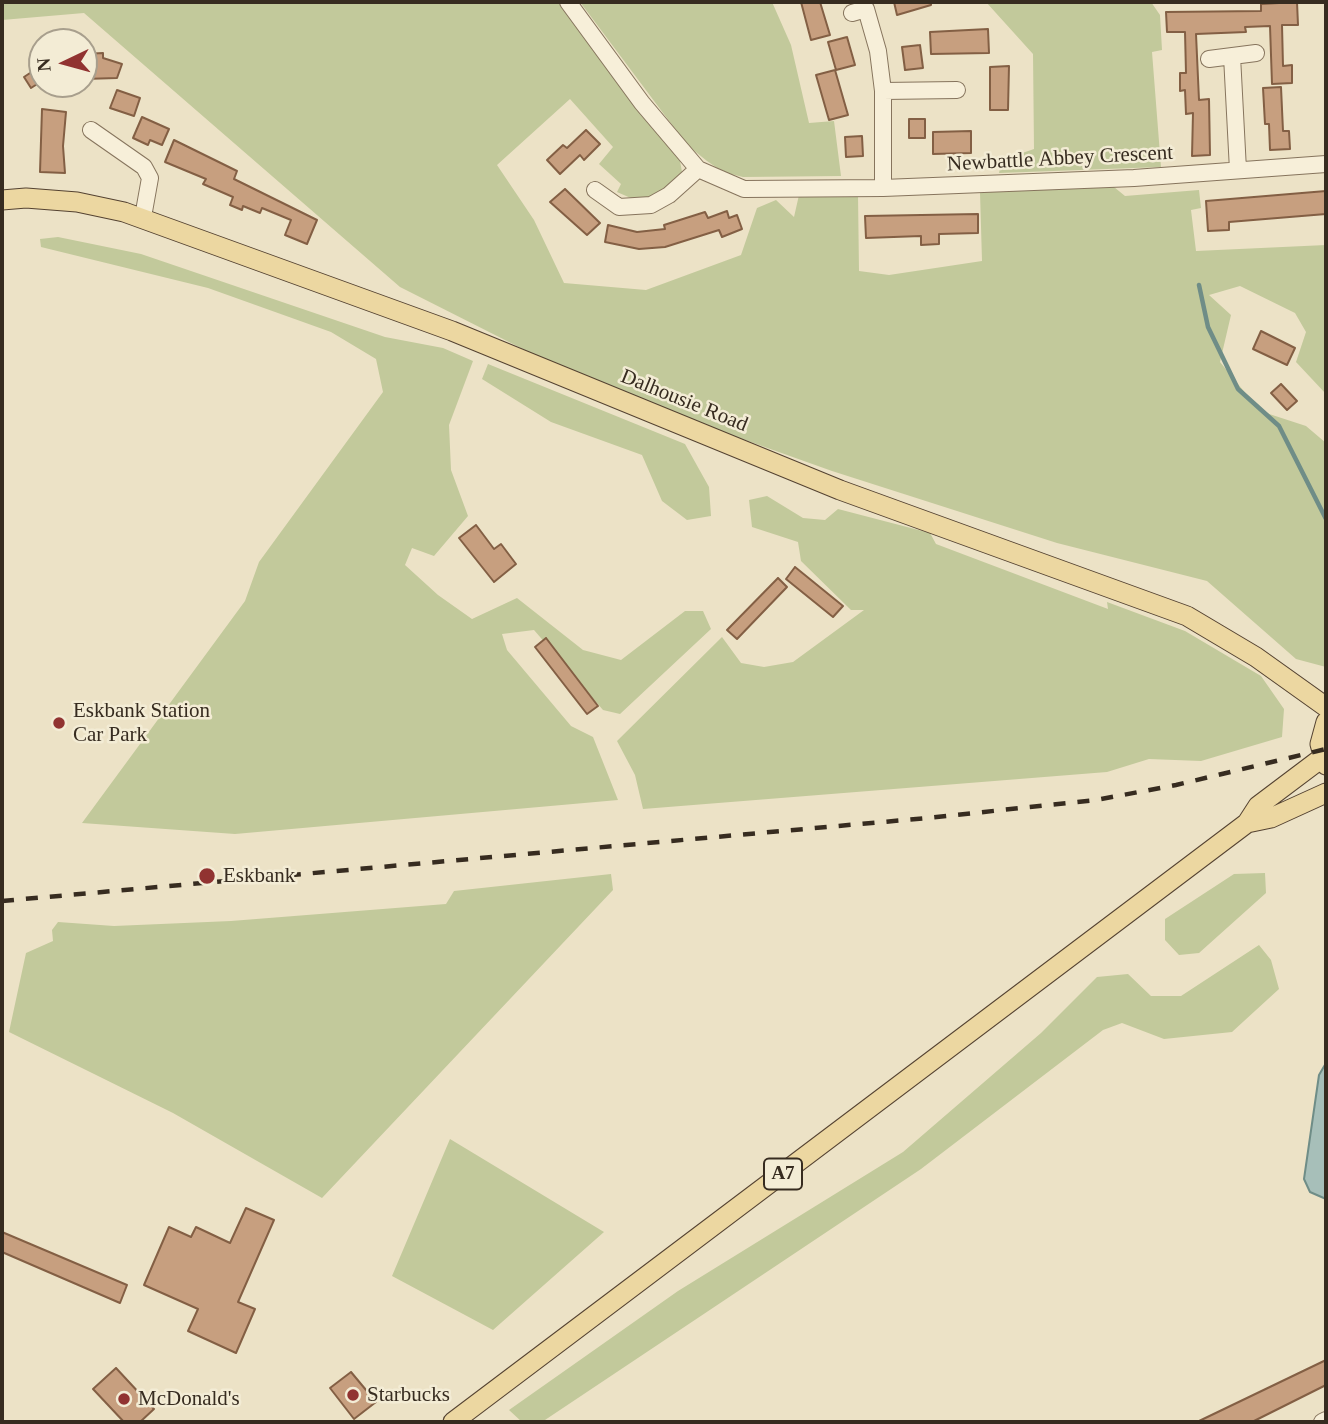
<!DOCTYPE html>
<html>
<head>
<meta charset="utf-8">
<style>
  body { margin:0 }
  #map { position:relative; width:1328px; height:1424px; overflow:hidden; background:#ece2c6; font-family:"Times New Roman",serif }
  canvas { display:block }
  .frame { position:absolute; inset:0; border:4px solid #372c20; pointer-events:none }
  .north { position:absolute; left:28px; top:28px; width:70px; height:70px; box-sizing:border-box; background:#f3ecd5; border:2px solid #a89f8d; border-radius:50%; rotate:265deg; font-size:19px; font-weight:700; line-height:28px; text-align:center; color:#372c20 }
  .north::after { content:''; display:block; margin:auto; width:24px; height:32px; background:#913331; clip-path:polygon(50% 0,100% 100%,50% 72%,0 100%) }
</style>
</head>
<body>
<div id="map">
<canvas width="1328" height="1424"></canvas>
<div class="frame"></div>
<div class="north">N</div>
</div>
<script>
const g = document.querySelector('canvas').getContext('2d');
g.lineJoin = 'round';
function fillPath(path, color) {
  g.fillStyle = color;
  g.fill(path, 'evenodd');
}
function poly(rows) {
  const path = new Path2D();
  for (const r of rows) {
    path.moveTo(r[0], r[1]);
    for (let i = 2; i < r.length; i += 2) path.lineTo(r[i], r[i + 1]);
  }
  return path;
}
function trace(path, color, width, dash) {
  g.strokeStyle = color;
  g.lineWidth = width;
  g.lineCap = dash ? 'butt' : 'round';
  g.setLineDash(dash || []);
  g.stroke(path);
}
function write(font, color, halo, rows, align = 'center') {
  g.font = font + ' "Times New Roman",serif';
  g.lineWidth = 5;
  g.setLineDash([]);
  g.textBaseline = 'middle';
  g.strokeStyle = halo;
  g.fillStyle = color;
  for (const [text, x, y, turn = 0] of rows) {
    g.save();
    g.translate(x, y);
    g.rotate((+turn || 0) * Math.PI / 180);
    g.textAlign = isNaN(turn) ? turn : align;
    if (halo) g.strokeText(text, 0, 0);
    g.fillText(text, 0, 0);
    g.restore();
  }
}
fillPath(poly([
  [2,2,558,2,680,161,682,172,677,183,652,198,633,199,617,192,621,184,599,164,613,147,570,99,497,165,534,220,564,283,646,290,741,255,757,208,776,200,794,217,799,195,858,195,859,271,889,275,982,261,980,192,1114,187,1125,196,1199,190,1201,208,1191,210,1196,251,1326,245,1326,394,1296,362,1306,332,1295,313,1240,286,1209,295,1231,315,1220,362,1260,411,1306,426,1326,443,1326,667,1296,659,1207,581,1057,543,832,471,602,389,400,287,84,13,2,20],
  [580,2,772,2,791,45,809,123,834,121,841,176,743,177,723,172,707,161,687,145],
  [986,2,1151,2,1160,15,1162,50,1152,52,1161,167,999,173,1002,160,1034,149,1033,54],
  [58,237,141,254,385,337,443,348,473,361,449,425,451,470,468,516,434,556,412,548,405,565,438,595,472,619,517,598,583,650,621,660,685,611,703,611,711,629,620,714,603,710,534,630,502,634,507,650,571,726,593,737,618,800,235,834,82,823,245,601,259,562,383,392,376,359,331,332,208,288,41,247,40,239],
  [488,364,685,444,709,487,711,516,687,520,662,501,642,455,551,422,482,379],
  [767,496,803,518,825,520,838,509,930,533,936,544,1108,609,1107,602,1185,631,1261,676,1284,709,1282,737,1201,761,1149,759,1107,772,643,809,635,775,617,741,722,637,741,663,764,667,793,662,864,610,851,610,801,561,798,542,752,527,749,500],
  [1265,873,1266,893,1199,953,1179,955,1165,940,1165,919,1234,874],
  [611,874,613,890,322,1198,173,1113,9,1032,26,953,53,941,52,930,58,922,114,926,231,921,446,904,454,891],
  [1259,945,1271,960,1279,989,1232,1032,1164,1039,1122,1023,1103,1030,921,1169,542,1422,522,1422,509,1410,678,1291,903,1152,1041,1033,1097,977,1128,974,1151,996,1181,996],
  [450,1139,604,1232,493,1330,392,1276]
]), '#c2c99b');
const water = poly([
  [1326,1063,1326,1199,1310,1192,1304,1179,1319,1075,1326,1063]
]);
fillPath(water, '#a7bfb9');
trace(water, '#6f8d87', 2);
trace(poly([
  [1199,285,1208,327,1238,389,1279,426,1326,519]
]), '#6f8d87', 4.5);
const building = poly([
  [801,2,820,2,830,35,811,40,801,2],
  [894,2,931,2,931,5,897,15,894,2],
  [1297,2,1298,25,1282,25,1283,66,1292,65,1292,83,1272,84,1270,26,1245,27,1246,32,1196,34,1199,100,1209,99,1210,155,1192,156,1193,113,1186,114,1185,90,1180,91,1180,73,1186,73,1185,32,1167,32,1166,12,1261,11,1261,4,1297,2],
  [988,29,989,53,931,54,930,32,988,29],
  [847,37,855,65,836,70,828,42,847,37],
  [920,45,923,68,905,70,902,47,920,45],
  [103,53,103,58,122,64,117,78,84,79,84,54,103,53],
  [42,65,42,81,31,88,24,77,42,65],
  [1009,66,1008,110,990,110,990,67,1009,66],
  [835,70,848,115,829,120,816,75,835,70],
  [1281,87,1283,131,1289,131,1290,149,1270,150,1269,124,1265,124,1263,88,1281,87],
  [117,90,140,98,134,116,110,108,117,90],
  [42,109,66,112,63,146,65,173,40,172,42,109],
  [142,117,169,129,162,145,150,140,148,145,133,138,142,117],
  [909,119,925,119,925,138,909,138,909,119],
  [586,130,600,144,584,160,580,155,560,174,547,160,563,145,567,148,586,130],
  [971,131,971,153,933,154,933,132,971,131],
  [862,136,863,156,846,157,845,137,862,136],
  [174,140,237,171,234,179,317,220,307,244,285,235,291,220,262,208,260,213,243,206,242,210,230,205,233,197,203,184,206,179,165,162,174,140],
  [565,189,600,223,587,235,550,202,565,189],
  [1326,191,1326,214,1229,222,1229,230,1208,231,1206,201,1326,191],
  [727,211,729,218,737,215,742,229,722,237,719,230,665,247,639,249,605,242,608,225,637,232,665,229,664,225,705,212,708,218,727,211],
  [978,214,978,233,939,234,939,244,921,245,921,236,866,238,865,216,978,214],
  [1261,331,1295,348,1287,365,1253,349,1261,331],
  [1281,384,1297,401,1287,410,1271,393,1281,384],
  [476,525,494,549,501,544,516,564,494,582,459,538,476,525],
  [795,567,843,606,833,617,786,579,795,567],
  [778,578,787,587,737,639,727,630,778,578],
  [546,638,598,706,587,714,535,647,546,638],
  [246,1208,274,1220,238,1302,255,1309,236,1353,188,1331,198,1309,144,1285,169,1227,191,1237,196,1227,230,1243,246,1208],
  [2,1232,127,1285,120,1303,2,1252,2,1232],
  [1326,1360,1326,1385,1252,1422,1197,1422,1326,1360],
  [116,1368,154,1409,140,1422,124,1422,93,1389,116,1368],
  [351,1372,376,1402,354,1419,330,1388,351,1372]
]);
fillPath(building, '#c79f7f');
trace(building, '#835f44', 2);
const minor = poly([
  [568,2,642,103,698,169,744,189,883,188,1134,178,1326,164],
  [852,13,866,9,878,51,883,91,883,188],
  [1232,56,1238,170],
  [1209,59,1256,53],
  [883,91,957,90],
  [91,130,144,167,150,178,143,217],
  [595,190,619,207,651,205,669,195,698,169],
  [1322,1422,1326,1420]
]);
const major = poly([
  [2,200,26,198,77,202,124,212,452,331,840,490,1187,616,1256,657,1326,707],
  [1326,722,1320,744,1326,765],
  [1247,823,1271,818,1326,793],
  [453,1422,1247,823,1258,806,1323,757]
]);
trace(minor, '#86745d', 18);
trace(major, '#544231', 21);
trace(minor, '#f7efd9', 16);
trace(major, '#ecd7a1', 19);
trace(poly([
  [2,901,927,818,1096,800,1176,785,1326,749]
]), '#372c20', 4.5, [12, 12]);
for (const [x, y, r, color] of [
  [59,723,7,"#913331"],
  [207,876,9,"#913331"],
  [353,1395,7,"#913331"],
  [124,1399,7,"#913331"]
]) {
  const dot = new Path2D();
  dot.arc(x, y, r, 0, 2 * Math.PI);
  g.fillStyle = color;
  g.fill(dot);
  trace(dot, '#f3ecd5', 2.5);
}
for (const [x, y, w] of [
  [783,1174,38]
]) {
  const box = new Path2D();
  box.roundRect(x - w / 2, y - 15.5, w, 31, 5);
  g.fillStyle = '#f3ecd5';
  g.fill(box);
  trace(box, '#372c20', 2);
}
write('bold 19px', '#372c20', null, [
  ["A7",783,1174]
]);
write('21px', '#372c20', '#f3ecd5', [
  ["Newbattle Abbey Crescent",1060,159,-3],
  ["Dalhousie Road",684,401,22]
]);
write('21px', '#372c20', '#f3ecd5', [
  ["Eskbank Station",73,711],
  ["Car Park",73,735],
  ["Eskbank",223,876],
  ["Starbucks",367,1395],
  ["McDonald's",138,1399]
], 'left');
</script>
</body>
</html>
